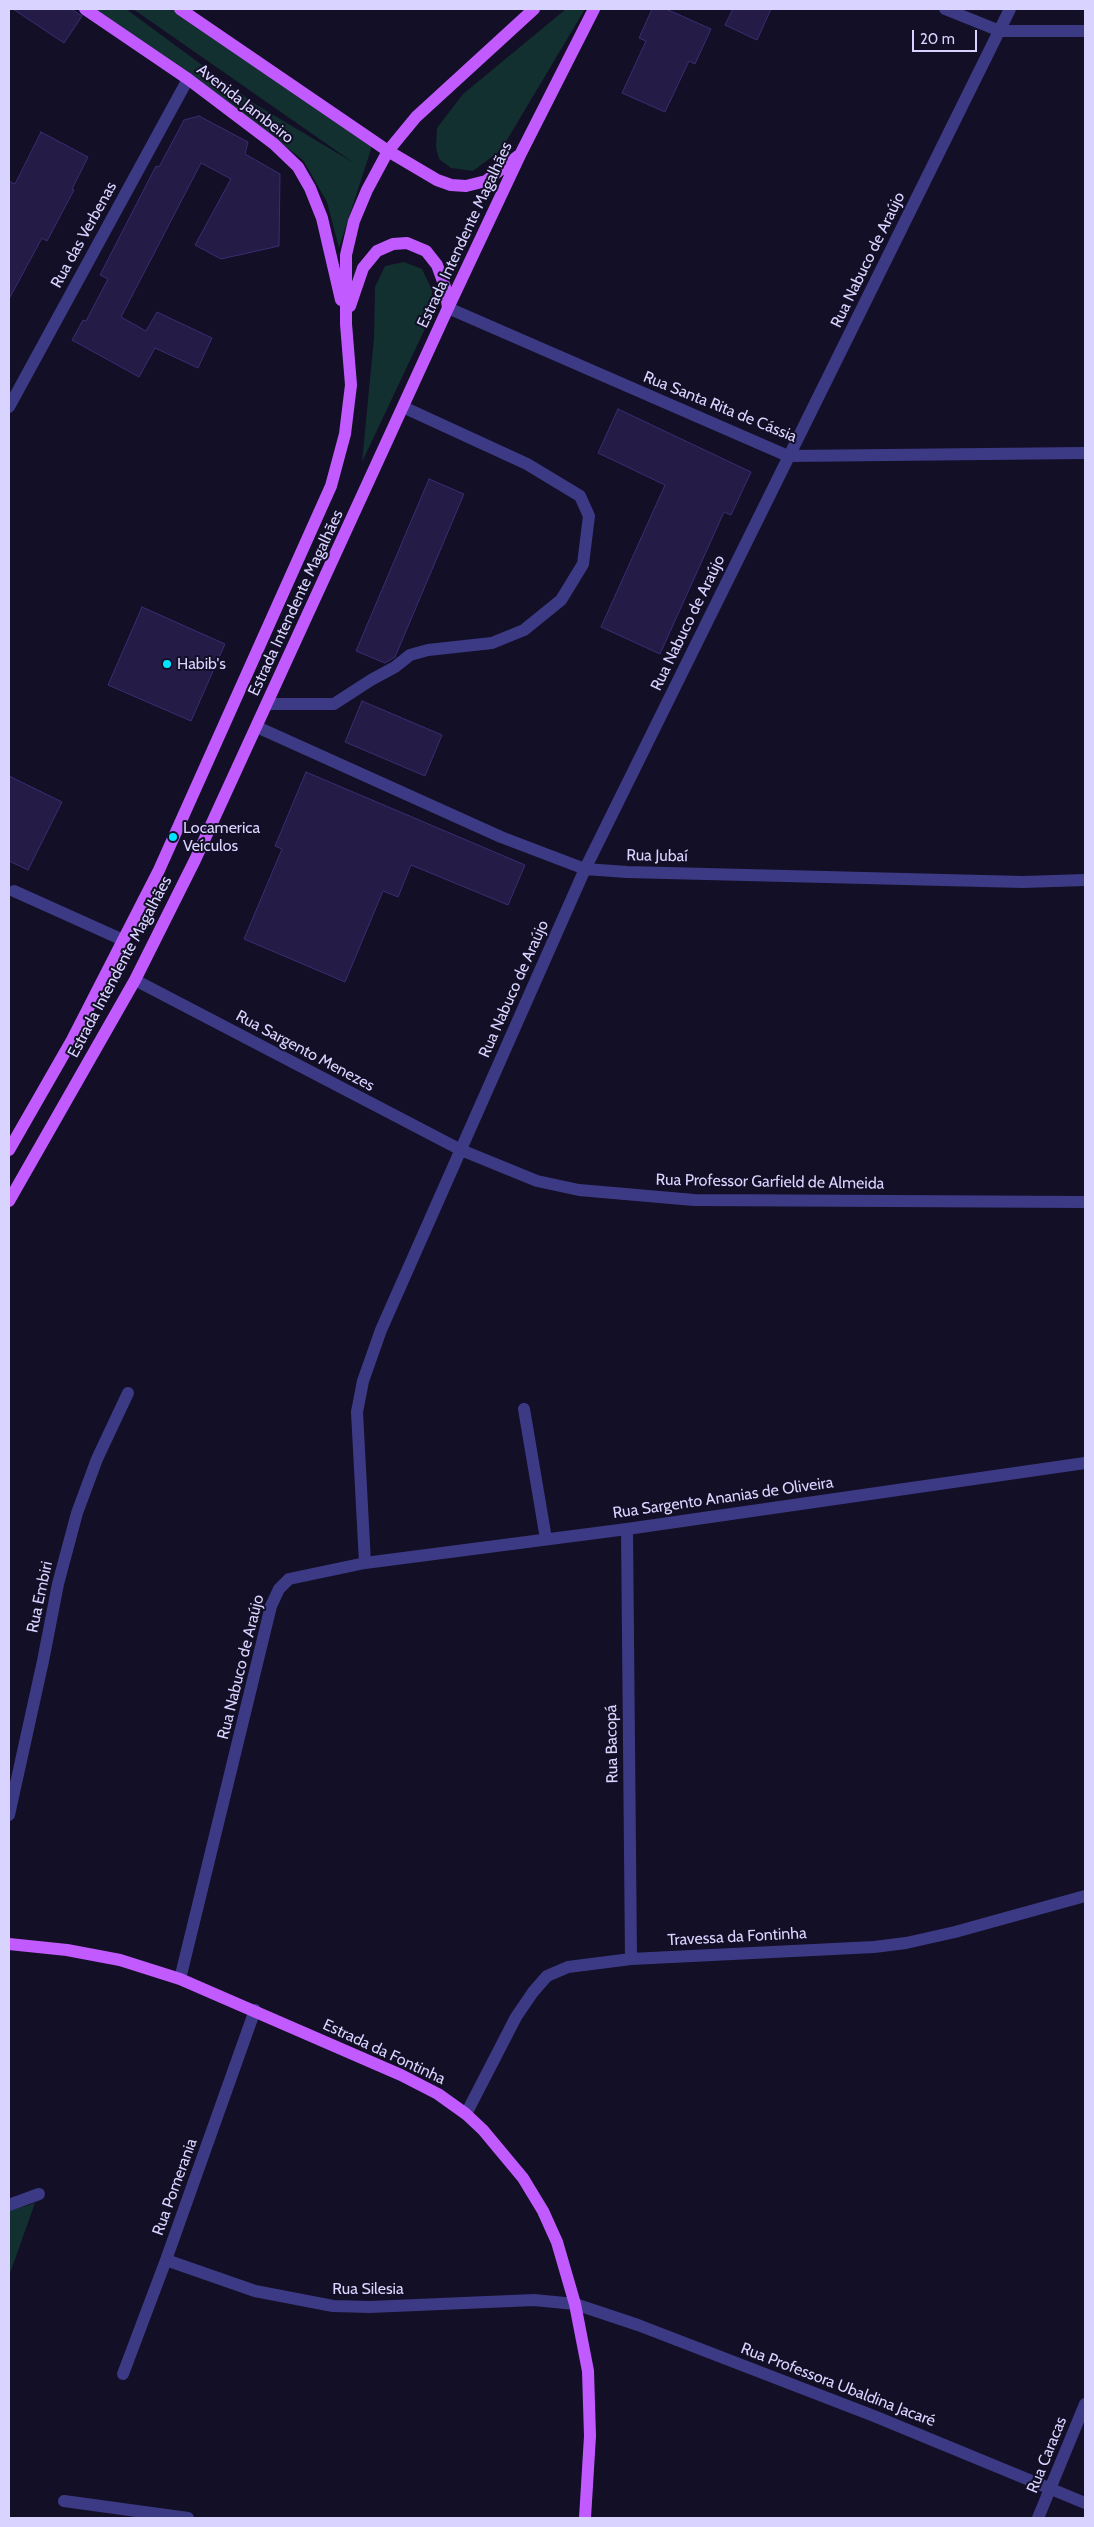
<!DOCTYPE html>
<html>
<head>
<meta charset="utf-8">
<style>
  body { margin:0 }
  #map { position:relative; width:1094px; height:2527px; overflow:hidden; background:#130f26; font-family:Cabin,sans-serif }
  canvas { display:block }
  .frame { position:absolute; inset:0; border:10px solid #d9d4ff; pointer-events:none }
  .scale { position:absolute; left:912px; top:30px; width:65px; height:22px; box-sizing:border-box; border:2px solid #d9d4ff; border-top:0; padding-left:6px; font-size:15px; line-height:18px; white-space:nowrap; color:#d9d4ff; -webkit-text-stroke:4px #130f26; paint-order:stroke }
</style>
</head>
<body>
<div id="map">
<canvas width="1094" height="2527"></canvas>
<div class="frame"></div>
<div class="scale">20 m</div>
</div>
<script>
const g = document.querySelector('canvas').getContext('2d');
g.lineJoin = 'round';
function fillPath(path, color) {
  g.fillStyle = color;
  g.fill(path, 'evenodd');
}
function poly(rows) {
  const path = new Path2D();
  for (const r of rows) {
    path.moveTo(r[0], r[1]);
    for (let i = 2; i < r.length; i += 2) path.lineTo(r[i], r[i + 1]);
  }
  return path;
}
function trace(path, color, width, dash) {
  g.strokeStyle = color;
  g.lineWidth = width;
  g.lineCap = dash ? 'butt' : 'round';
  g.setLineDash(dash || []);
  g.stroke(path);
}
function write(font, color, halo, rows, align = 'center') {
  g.font = font + ' Cabin,sans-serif';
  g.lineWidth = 4;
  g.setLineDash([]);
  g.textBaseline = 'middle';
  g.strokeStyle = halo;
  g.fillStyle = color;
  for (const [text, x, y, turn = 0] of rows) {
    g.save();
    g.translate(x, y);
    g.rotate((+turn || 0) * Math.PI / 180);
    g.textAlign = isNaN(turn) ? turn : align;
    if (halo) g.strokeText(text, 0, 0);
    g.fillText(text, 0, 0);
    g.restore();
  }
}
fillPath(poly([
  [95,9,126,9,255,104,354,163,133,9,173,9,372,146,339,248,327,202,303,160,190,73],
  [566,9,585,9,501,150,473,171,451,168,439,159,436,147,437,128,463,94],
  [404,262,422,269,432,290,431,316,362,462,374,338,375,287,385,266],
  [35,2203,9,2276,9,2211]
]), '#12302f');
const building = poly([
  [13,9,71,9,82,16,64,43,13,9],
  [652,9,666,9,711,29,695,64,689,61,665,112,622,93,646,41,639,38,652,9],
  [733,9,771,9,757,40,725,25,733,9],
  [199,116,248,142,245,154,280,174,279,246,221,259,195,245,231,179,201,163,121,317,146,331,157,312,212,338,198,368,155,348,139,377,72,340,83,320,86,321,108,279,100,275,156,166,159,167,184,120,199,116],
  [41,132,88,157,72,189,74,190,47,241,42,238,9,299,9,181,15,184,41,132],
  [618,409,751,472,731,515,724,512,660,654,601,627,665,485,598,453,618,409],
  [429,479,464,494,395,657,385,663,356,651,429,479],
  [142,607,225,644,191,721,108,685,142,607],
  [362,701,442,735,425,776,345,742,362,701],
  [306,772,525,865,508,905,411,865,398,897,383,891,345,982,244,939,282,849,275,846,306,772],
  [9,776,62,802,28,870,9,861,9,776]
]);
fillPath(building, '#241b47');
trace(building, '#3b2d73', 1);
trace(poly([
  [945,9,1000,31,1085,31],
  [448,308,788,456,1085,453],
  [9,407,188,79],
  [267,704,334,704,371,680,395,667,410,655,428,650,492,643,524,630,561,600,583,564,589,516,580,496,527,464,403,407],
  [257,727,501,837,585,869,627,872,1023,882,1085,880],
  [14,891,123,940],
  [135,980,461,1150,537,1181,579,1190,694,1200,1085,1202],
  [524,1409,546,1539],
  [627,1529,631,1959],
  [365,1563,357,1412,363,1381,381,1330,585,869,1010,9],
  [9,1815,43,1661,58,1584,77,1513,97,1459,128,1393],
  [180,1979,271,1606,279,1589,289,1579,365,1563,627,1529,1085,1463],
  [466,2114,516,2017,533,1992,547,1976,568,1967,631,1959,874,1947,906,1943,955,1932,1085,1896],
  [9,2205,39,2194],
  [166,2260,255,2291,333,2306,370,2307,534,2300,575,2304,638,2325,874,2416,1085,2503],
  [123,2374,166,2260,255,2010],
  [64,2501,188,2518],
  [1038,2518,1085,2404]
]), '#3d3a85', 12);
trace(poly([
  [85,9,188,79,274,144,298,167,310,188,322,218,341,300],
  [180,9,388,151,437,180,451,185,466,186,486,181,518,156],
  [350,306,363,268,377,251,393,244,407,243,426,251,437,265,445,287,448,308],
  [9,1150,72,1040,159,870,331,486,345,434,351,385,346,324,346,255,354,221,367,190,388,151,416,117,534,9],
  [9,1201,135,980,195,860,448,308,521,153,594,9],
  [9,1944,67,1950,120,1960,180,1979,401,2075,438,2094,466,2114,483,2130,523,2178,543,2211,557,2242,575,2304,588,2371,590,2436,585,2518]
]), '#c25bff', 12);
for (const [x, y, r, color] of [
  [167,664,5,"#00e5ff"],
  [173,837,5,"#00e5ff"]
]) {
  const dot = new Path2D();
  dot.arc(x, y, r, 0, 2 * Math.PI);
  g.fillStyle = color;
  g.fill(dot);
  trace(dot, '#130f26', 2);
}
write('16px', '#d9d4ff', '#130f26', [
  ["Avenida Jambeiro",245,104,38],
  ["Rua das Verbenas",84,235,-61],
  ["Estrada Intendente Magalhães",465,235,-65],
  ["Rua Nabuco de Araújo",868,260,-64],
  ["Rua Santa Rita de Cássia",720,407,22],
  ["Estrada Intendente Magalhães",296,603,-65],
  ["Rua Nabuco de Araújo",688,623,-64],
  ["Rua Jubaí",657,856,1],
  ["Estrada Intendente Magalhães",120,967,-62],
  ["Rua Nabuco de Araújo",514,989,-66],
  ["Rua Sargento Menezes",305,1051,28],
  ["Rua Professor Garfield de Almeida",770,1182,1],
  ["Rua Sargento Ananias de Oliveira",723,1498,-8],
  ["Rua Embiri",40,1597,-78],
  ["Rua Nabuco de Araújo",241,1667,-76],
  ["Rua Bacopá",612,1744,-91],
  ["Travessa da Fontinha",737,1937,-3],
  ["Estrada da Fontinha",384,2052,25],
  ["Rua Pomerania",175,2187,-70],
  ["Rua Silesia",368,2289],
  ["Rua Professora Ubaldina Jacaré",838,2385,21],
  ["Rua Caracas",1047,2455,-68]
]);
write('16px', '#d9d4ff', '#130f26', [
  ["Habib's",177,664],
  ["Locamerica",183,828],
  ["Veículos",183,846]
], 'left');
</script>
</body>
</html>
